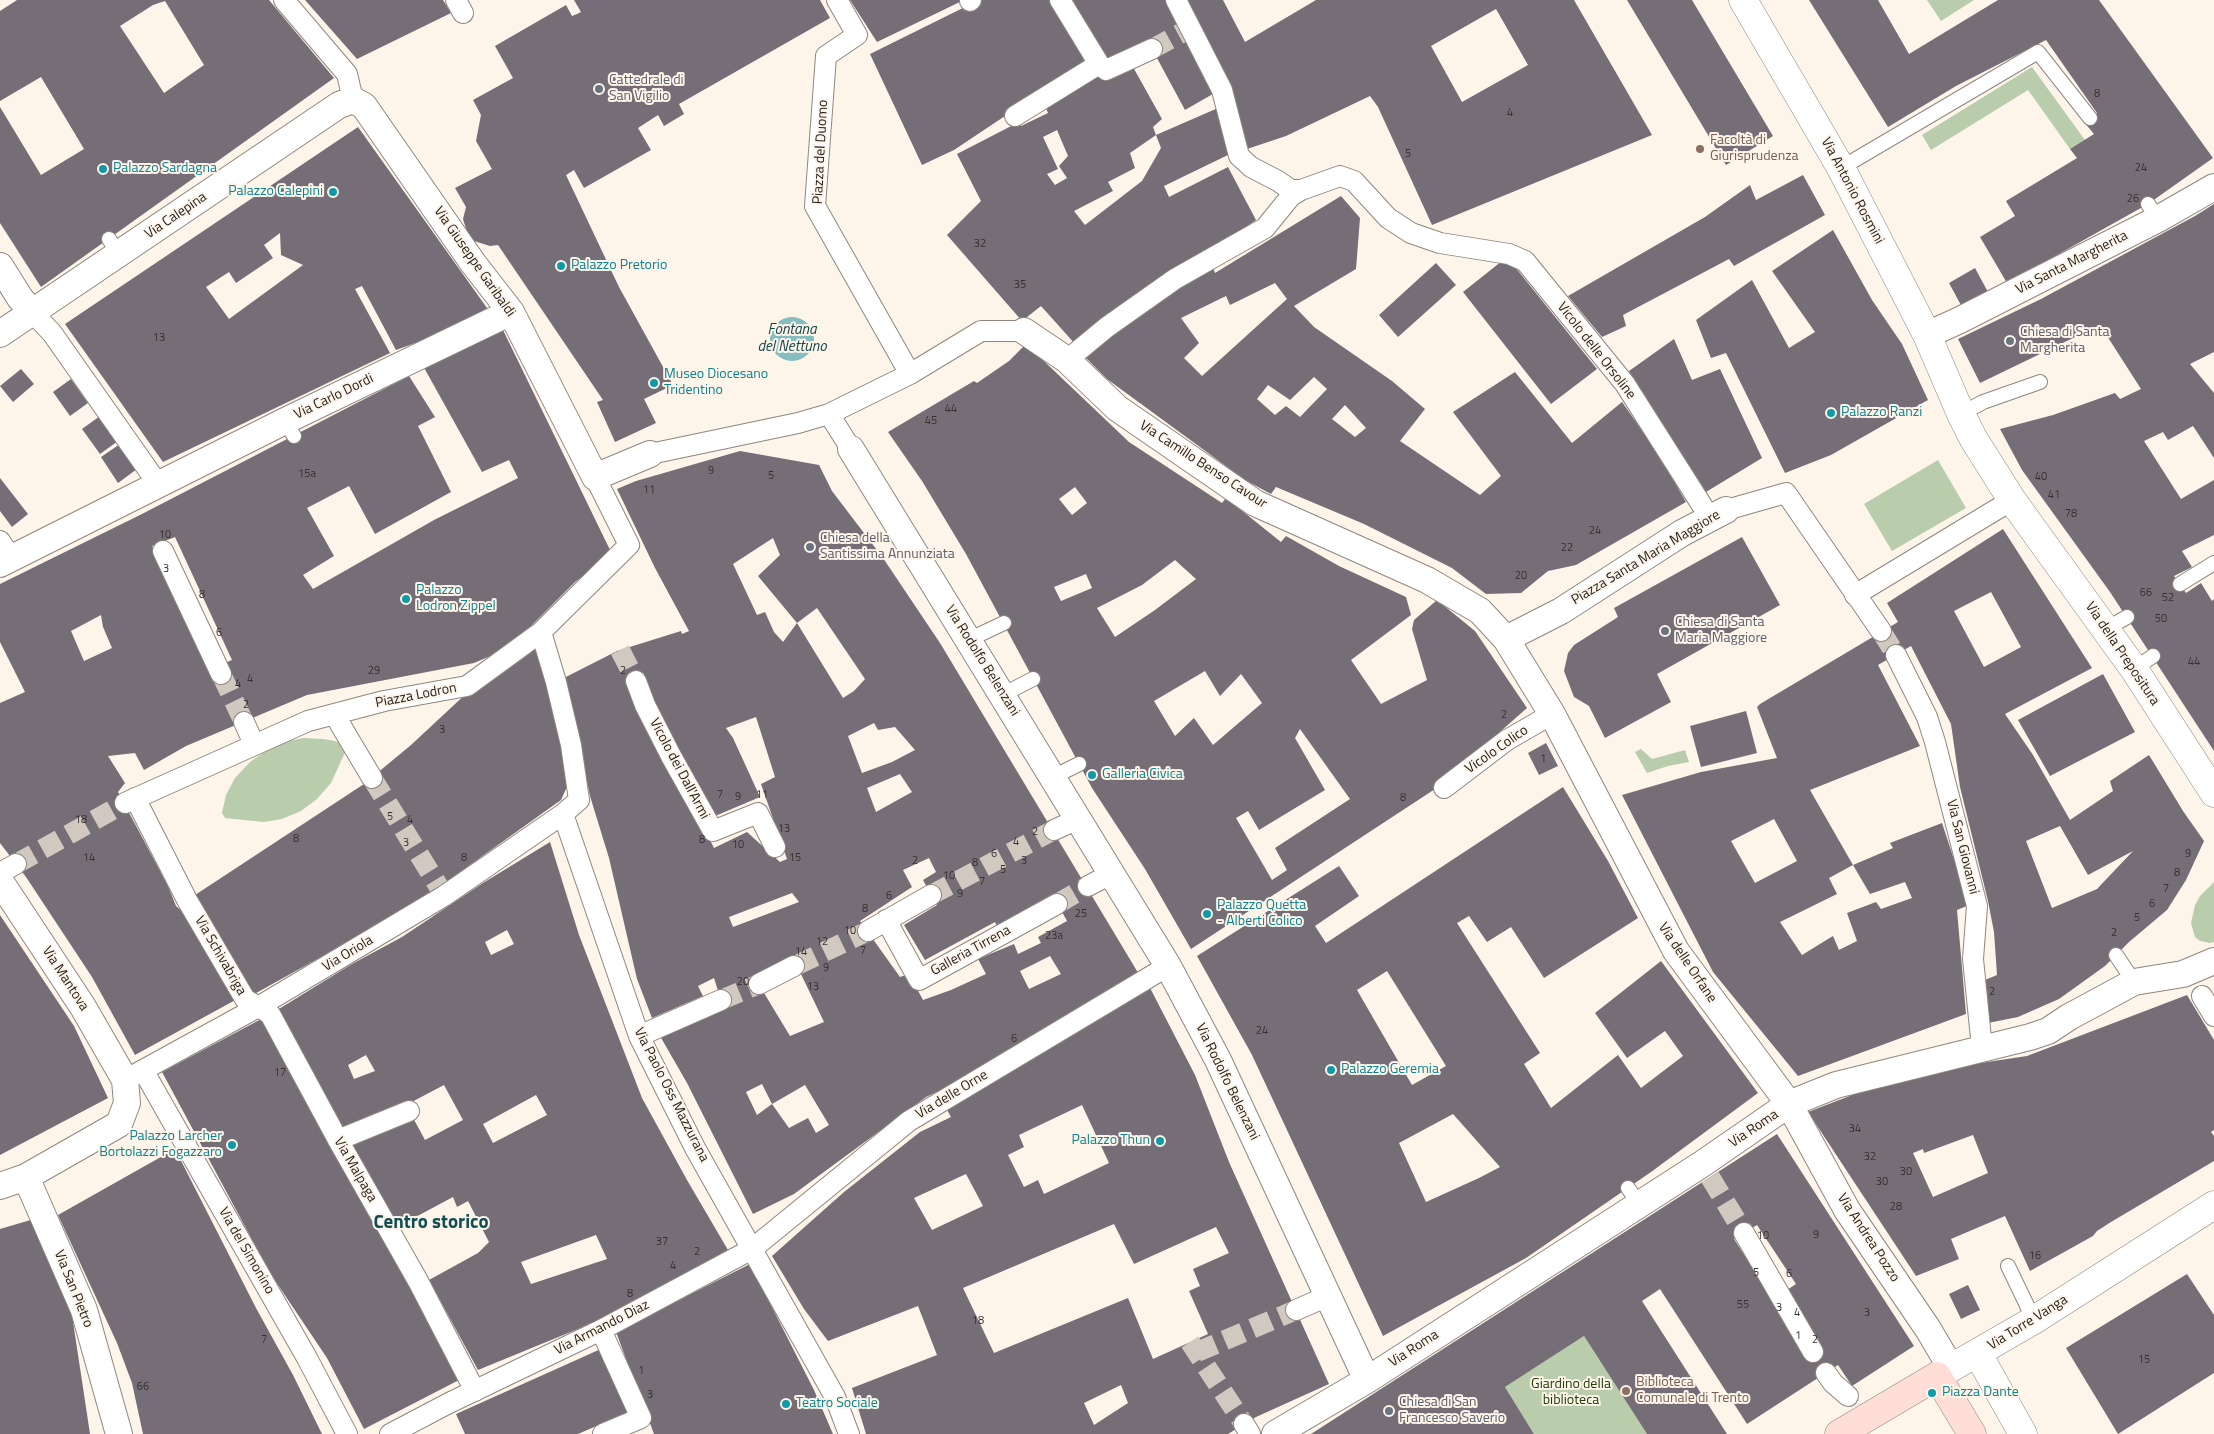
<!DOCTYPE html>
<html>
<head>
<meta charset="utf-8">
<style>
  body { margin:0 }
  canvas { display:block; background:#fdf4ea }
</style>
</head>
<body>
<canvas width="2214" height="1434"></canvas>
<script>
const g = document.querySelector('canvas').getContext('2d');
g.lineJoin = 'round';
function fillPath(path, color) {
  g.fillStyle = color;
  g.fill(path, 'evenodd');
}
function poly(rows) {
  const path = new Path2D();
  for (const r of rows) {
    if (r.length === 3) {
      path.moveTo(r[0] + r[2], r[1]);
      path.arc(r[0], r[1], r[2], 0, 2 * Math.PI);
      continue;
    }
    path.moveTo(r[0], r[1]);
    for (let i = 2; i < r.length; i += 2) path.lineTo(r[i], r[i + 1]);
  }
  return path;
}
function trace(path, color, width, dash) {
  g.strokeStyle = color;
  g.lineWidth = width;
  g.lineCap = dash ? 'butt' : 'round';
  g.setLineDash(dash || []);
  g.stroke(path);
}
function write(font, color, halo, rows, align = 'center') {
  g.font = font + ' "Titillium Web",sans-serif';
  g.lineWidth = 4;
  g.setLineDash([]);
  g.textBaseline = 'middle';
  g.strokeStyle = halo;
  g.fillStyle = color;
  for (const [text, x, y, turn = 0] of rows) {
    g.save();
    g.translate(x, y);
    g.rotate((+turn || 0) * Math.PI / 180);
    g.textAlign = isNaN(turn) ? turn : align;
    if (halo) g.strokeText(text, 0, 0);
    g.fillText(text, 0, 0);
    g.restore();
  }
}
fillPath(poly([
  [1927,0,1974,0,1941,21],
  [2032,67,2085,140,2070,149,2028,90,1931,150,1922,135],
  [1938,460,1966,508,1892,551,1864,504],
  [303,738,324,739,345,743,347,748,331,783,317,799,301,811,282,819,264,822,225,818,222,813,226,795,235,778,250,762,266,751,284,742],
  [1641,749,1652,759,1685,750,1689,762,1668,766,1647,773,1635,752],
  [2214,882,2214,942,2210,943,2200,941,2195,937,2191,923,2195,905,2200,896],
  [1584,1336,1647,1434,1534,1434,1505,1387]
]), '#b9cdad');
fillPath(poly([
  [792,339,22]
]), '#86bdbe');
fillPath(poly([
  [17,0,269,0,334,78,41,287,0,223,0,107,41,175,84,149,41,77,0,101,0,11],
  [165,1,204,65,164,93,120,26,153,5],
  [305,0,443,0,451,13,357,59],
  [574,0,820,0,830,18,679,104,684,114,664,126,658,115,638,128,651,150,584,188,574,170,566,175,619,287,673,385,644,399,656,423,615,442,597,402,603,400,498,245,490,246,474,241,467,232,463,219,466,207,455,188,492,169,476,141,481,115,473,100,513,78,495,46,566,5,572,16,577,14,581,12],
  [850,0,964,0,877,42],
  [979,0,1060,0,1089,64,1044,90,954,150,922,165,870,54],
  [1066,0,1169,0,1218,91,1185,110,1151,47,1107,67],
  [1183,0,1223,0,1245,42,1316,0,1574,0,1652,135,1432,225,1378,107,1370,96,1286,136,1247,149],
  [1496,9,1528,65,1462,102,1431,46],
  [1627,0,1692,0,1773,136,1726,165],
  [1809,0,1878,0,1909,54,1998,0,2099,0,2213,158,2148,204,2007,283,1980,237,2015,216,2006,201,2077,158,2070,149,2094,134,2084,122,2097,113,2046,40,1956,86,1888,127],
  [1133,67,1162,119,1153,127,1156,135,1130,153,1135,168,1108,182,1113,191,1074,211,1085,225,1142,181,1161,148,1156,135,1218,108,1230,154,1164,186,1169,197,1228,167,1256,220,1144,296,1076,345,1041,306,1022,321,947,235,981,201,957,154,1019,122,1021,126,1048,113,1044,103,1106,73],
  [1057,130,1068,156,1059,166,1067,178,1055,185,1047,174,1058,169,1043,137],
  [358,127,492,315,396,350,362,286,355,289,390,353,163,462,65,324],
  [280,233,281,255,303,265,229,319,206,287,229,272,236,283,273,258,264,245],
  [1803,175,1825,215,1734,266,1729,259,1623,315,1626,326,1602,337,1568,296,1705,217,1750,185,1756,200],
  [1341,196,1360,218,1356,269,1294,306,1314,327,1392,381,1425,409,1400,441,1480,495,1501,476,1453,412,1515,372,1572,443,1622,402,1657,452,1686,502,1576,565,1548,571,1521,593,1486,594,1452,568,1364,524,1276,487,1271,494,1245,480,1107,379,1082,354,1119,322,1213,268,1215,273],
  [1275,283,1287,299,1202,376,1184,358,1199,343,1181,318,1226,296,1230,305],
  [1314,377,1327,389,1300,417,1286,406,1275,415,1257,399,1268,385,1290,400],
  [1345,405,1366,428,1355,437,1332,419],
  [2214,204,2214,352,2190,364,2214,393,2214,458,2193,426,2168,440,2163,432,2144,441,2181,499,2214,480,2214,535,2182,551,2192,567,2174,576,2186,593,2201,583,2212,601,2214,599,2214,751,2110,592,2022,470,2000,429,2053,415,2115,393,2120,399,2141,389,2100,325,1980,383,1958,339,2041,299,2195,216],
  [1833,230,1872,300,1902,344,1928,400,1831,455,1785,473,1726,353,1711,358,1696,320,1752,280,1789,348,1815,332,1772,271],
  [1507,257,1597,369,1551,404,1463,292],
  [1436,263,1456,285,1398,337,1379,315],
  [1975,268,1988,292,1962,307,1949,283],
  [502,328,612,554,575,582,509,648,474,663,307,695,186,746,144,770,135,753,108,756,125,783,118,792,168,886,176,906,200,927,239,998,135,1055,92,977,26,877,0,843,0,703,25,692,0,642,0,584,140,515,409,376,435,417,418,426,451,492,375,534,349,486,307,508,334,556,303,575,313,589,434,520,518,478,509,460,482,472,422,364],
  [175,537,232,660,225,663,152,546],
  [101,615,103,627,112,648,84,661,71,631],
  [1674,339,1692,380,1720,369,1762,458,1701,495,1629,371],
  [1026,344,1129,442,1222,503,1226,498,1281,542,1286,536,1339,566,1406,597,1411,615,1351,660,1381,704,1427,680,1412,629,1414,620,1437,600,1475,631,1527,708,1435,789,1191,949,1145,869,1092,788,966,554,922,481,888,432,974,381,977,383,1009,361],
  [1075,487,1087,503,1072,515,1059,499],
  [1175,560,1196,579,1155,610,1115,637,1097,608,1142,585],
  [1086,574,1092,588,1061,601,1054,587],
  [1205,671,1220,696,1241,674,1262,703,1213,745,1194,718,1175,736,1154,701],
  [1300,729,1350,799,1275,848,1287,870,1272,880,1236,818,1248,811,1259,830,1325,790,1295,738],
  [21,369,34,384,13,402,0,386],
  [71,379,88,403,70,416,53,392],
  [100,416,118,441,100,454,82,429],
  [120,444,137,469,118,483,101,457],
  [740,451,819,465,832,491,883,558,940,643,1140,976,960,1081,926,1097,794,1194,753,1214,687,1083,660,1036,721,1000,714,978,698,986,703,996,652,1018,637,979,609,858,590,796,581,752,562,679,617,651,681,631,682,634,689,631,655,568,617,489,636,481],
  [773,538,780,555,758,576,797,623,783,642,774,632,765,612,757,615,733,564],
  [817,608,865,679,854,691,843,698,797,623],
  [756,717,775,777,761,784,787,859,780,862,747,832,714,848,701,822,760,797,733,738,726,728],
  [874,723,878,730,895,727,915,750,892,762,862,773,848,736],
  [900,774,912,792,876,812,867,788],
  [929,858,936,872,923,880,937,905,904,925,925,960,995,922,998,929,1054,897,1067,921,1038,937,1041,943,1018,954,1014,944,978,959,986,974,951,990,923,1000,909,974,900,977,860,921,912,887,903,870],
  [792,893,799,902,733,927,729,917],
  [1050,956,1061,974,1029,989,1020,971],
  [800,972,824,1022,790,1036,761,988],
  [762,1084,772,1104,805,1085,829,1125,816,1133,808,1118,789,1128,772,1104,757,1115,746,1092],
  [0,478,28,514,12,527,0,511],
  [2003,529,2092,668,2005,714,2033,755,2070,820,2113,791,2110,781,2149,755,2183,811,2204,841,2186,880,2167,910,2129,942,2105,966,2059,999,2018,1017,1988,1023,1985,980,1997,975,1994,932,1988,901,1960,787,1951,724,1911,646,1878,665,1920,746,1810,790,1853,865,1893,848,1890,843,1942,823,1969,905,1957,910,1966,1014,1798,1076,1713,972,1622,795,1701,772,1777,758,1757,707,1760,704,1898,622,1887,603],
  [1991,592,2021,647,1984,667,1954,611],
  [1774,819,1797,861,1755,883,1731,841],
  [2060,826,2088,875,2133,851,2097,889,2052,908,2026,841],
  [1853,865,1870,894,1905,882,1912,898,1881,909,1876,902,1847,913,1857,941,1839,950,1833,936,1802,955,1780,922,1837,894,1829,878],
  [1742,537,1780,605,1657,674,1671,702,1605,738,1589,706,1574,697,1564,671,1568,653,1574,645,1618,617,1614,608],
  [534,646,549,687,569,782,561,800,439,887,364,933,249,997,192,897,364,784,411,745,469,691],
  [2103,674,2135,732,2050,776,2018,720],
  [1746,711,1757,753,1701,767,1690,726],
  [1546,743,1558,766,1539,775,1528,753],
  [1563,787,1608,861,1638,918,1544,978,1511,927,1487,942,1469,916,1457,923,1540,1053,1524,1064,1551,1108,1618,1055,1641,1088,1683,1056,1665,1031,1627,1058,1595,1013,1661,961,1758,1093,1651,1172,1526,1258,1383,1336,1252,1055,1197,956,1339,866,1359,896,1315,926,1326,943],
  [1387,971,1446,1066,1412,1085,1357,990],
  [1453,1114,1500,1167,1479,1178,1426,1202,1399,1143],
  [550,842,579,935,642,1098,687,1180,728,1250,634,1306,478,1370,429,1280,478,1253,489,1242,468,1201,457,1207,453,1197,397,1227,349,1143,412,1116,425,1140,463,1120,444,1085,406,1105,340,1133,274,1012,352,964,402,937,483,883],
  [507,930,514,944,491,955,485,942],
  [366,1055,375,1071,354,1079,348,1065],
  [536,1095,547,1115,493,1143,483,1124],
  [596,1235,607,1259,531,1284,521,1262],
  [0,915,74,1026,108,1098,0,1155],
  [1148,984,1195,1075,1229,1162,1329,1384,1256,1417,1228,1434,866,1434,852,1388,937,1355,918,1306,828,1341,804,1309,772,1256,844,1192,920,1132,951,1117,946,1108,1115,1010,1111,1003],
  [1082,1105,1109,1163,1044,1194,1038,1180,1024,1187,1008,1155,1024,1147,1019,1135],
  [966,1174,983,1206,932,1230,914,1198],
  [1114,1224,1134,1264,1216,1227,1229,1253,1193,1269,1200,1286,1189,1291,1208,1334,1153,1359,1128,1298,994,1353,963,1288],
  [1121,1385,1128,1403,1094,1425,1084,1403],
  [2187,995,2214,1040,2214,1130,2211,1132,2214,1136,2214,1161,2111,1222,2097,1231,2093,1236,2030,1271,2005,1216,1951,1239,1959,1259,1916,1276,1808,1112,1907,1074,2027,1056],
  [1973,1135,1988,1173,1933,1197,1913,1153,1923,1149,1924,1153],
  [265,1017,461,1379,364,1429,327,1358,270,1273,162,1072],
  [1777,1134,1914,1346,1852,1386,1838,1365,1747,1424,1660,1289,1642,1301,1727,1434,1647,1434,1584,1336,1505,1387,1534,1434,1311,1434],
  [1757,1225,1796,1284,1784,1292,1809,1355,1734,1239],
  [175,1149,256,1308,293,1375,322,1434,143,1434,132,1383,117,1343,58,1215],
  [34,1219,72,1315,90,1434,0,1434,0,1229],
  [750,1264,814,1390,833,1434,654,1434,616,1332],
  [2187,1274,2214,1315,2214,1373,2118,1434,2066,1348],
  [1968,1285,1980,1310,1961,1319,1949,1294],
  [603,1348,631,1411,578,1434,465,1434,456,1414]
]), '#766e76');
trace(poly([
  [1152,49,1185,31],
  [1881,631,1896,655],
  [620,650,636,681],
  [221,674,244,722],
  [372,778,439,887],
  [16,864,125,803],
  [931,895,1054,830],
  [1057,904,1088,886],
  [797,965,868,931],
  [721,1000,759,984],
  [1710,1177,1744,1233],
  [1190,1342,1244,1424],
  [1197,1352,1296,1310]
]), '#d1c9c0', 20, [20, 10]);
const service = poly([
  [1841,168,2038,52,2090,118],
  [2148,204,2158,219],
  [109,239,119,255],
  [1961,414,1983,402,2040,382],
  [285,421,294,436],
  [2180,584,2214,563],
  [2106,629,2127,617],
  [968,640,1004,623],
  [2134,669,2153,656],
  [1002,695,1033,679],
  [1053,777,1079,764],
  [2116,955,2134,982],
  [1628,1188,1639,1204],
  [2008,1266,2034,1320]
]);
const pedestrian = poly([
  [284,0,347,74,353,100],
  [456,0,463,13],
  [837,0,857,35,826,56,815,206,910,374],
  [1060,0,1099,64],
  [1176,0,1222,90,1239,156,1251,167,1278,181,1291,190,1301,190,1340,176,1354,181,1388,218,1411,233,1440,243,1509,254,1525,261,1625,384,1710,518],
  [970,1,971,0],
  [1015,116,1099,64,1106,70,1152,49],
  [33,313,52,333,158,484],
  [1067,360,1107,327,1175,279,1265,228,1291,196,1301,190],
  [829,414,851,449],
  [650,454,798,423,829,414,910,374,981,331,1024,331],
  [1726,510,1786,493,1881,631],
  [0,541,11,558],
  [163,551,221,674],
  [1855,595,2012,500],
  [1896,655,1927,717,1935,742,1977,906,1973,959,1982,1048],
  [636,681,645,705,671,756,713,831,758,813,775,847],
  [334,714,372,778],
  [244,722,254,744],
  [1444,788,1507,740,1552,714],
  [135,798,187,900,245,999,270,1014,338,1140,418,1281,475,1391],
  [125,803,308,721,384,701,467,686,541,632],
  [563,814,639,1036,695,1148,835,1397,849,1434],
  [1054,830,1067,824],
  [7,869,16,864],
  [1088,886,1111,874],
  [886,920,919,980,1057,904],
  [868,931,931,895],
  [759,984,794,966],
  [2202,996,2214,1016],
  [639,1036,721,1000],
  [143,1070,307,1358,347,1434],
  [125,1080,258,1007,444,896,563,814,579,800,571,745,556,682,541,632,629,545,595,477],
  [338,1140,409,1111],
  [1744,1233,1813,1352],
  [1296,1310,1328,1296],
  [601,1330,641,1418,603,1434],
  [1826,1373,1833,1383,1848,1396],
  [1244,1424,1250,1434],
  [390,1434,449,1403,601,1330,752,1249,909,1121,1168,966]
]);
const minor = poly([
  [0,266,20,298,33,313],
  [1024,331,1067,360,1117,408,1255,503,1427,580,1480,611,1506,639,1552,714,1676,951,1789,1104,1847,1210,1928,1329,1951,1368],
  [0,334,339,105,353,100,364,106,473,263,511,312,595,477,650,454],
  [1927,335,1960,320,2158,219,2214,187],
  [851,449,1168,966,1218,1060,1367,1380],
  [0,564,285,421,511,312],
  [1506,639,1561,611,1682,533,1726,510],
  [0,881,83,1007,125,1080,127,1103,119,1124,26,1177,0,1186],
  [26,1177,84,1310,119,1434],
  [1275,1434,1367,1380,1702,1164,1789,1104,1836,1085,2030,1037,2048,1031,2069,1017,2134,982,2183,974,2214,961]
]);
const tertiary = poly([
  [1743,0,1841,168,1927,335,1961,414,1973,438,2012,500,2134,669,2214,793],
  [1978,1354,2023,1434],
  [1937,1376,2034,1320,2214,1205]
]);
const secondary = poly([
  [1839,1434,1937,1376,1972,1434]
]);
trace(service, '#8f877f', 16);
trace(pedestrian, '#8f877f', 22);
trace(minor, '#8f877f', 28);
trace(tertiary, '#8f877f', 29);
trace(secondary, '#8f877f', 29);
trace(service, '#fff', 14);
trace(pedestrian, '#fff', 20);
trace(minor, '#fff', 26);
trace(tertiary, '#fff', 28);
trace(secondary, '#feded6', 28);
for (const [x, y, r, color] of [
  [599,89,5,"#6b7280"],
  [1700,149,5,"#8d6e63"],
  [103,169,5,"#0f9aa8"],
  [333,192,5,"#0f9aa8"],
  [561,266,5,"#0f9aa8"],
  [2010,341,5,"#6b7280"],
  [654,383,5,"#0f9aa8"],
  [1831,413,5,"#0f9aa8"],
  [810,547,5,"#6b7280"],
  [406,599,5,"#0f9aa8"],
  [1665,631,5,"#6b7280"],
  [1092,775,5,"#0f9aa8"],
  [1207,914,5,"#0f9aa8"],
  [1331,1070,5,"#0f9aa8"],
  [1160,1141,5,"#0f9aa8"],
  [232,1145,5,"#0f9aa8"],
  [1626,1391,5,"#8d6e63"],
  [1932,1393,5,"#0f9aa8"],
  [786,1404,5,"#0f9aa8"],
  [1389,1411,5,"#6b7280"]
]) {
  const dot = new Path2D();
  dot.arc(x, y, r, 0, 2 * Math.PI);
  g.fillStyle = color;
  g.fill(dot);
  trace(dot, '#fdf4ea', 2);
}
write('11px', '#363131', null, [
  ["8",2097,94],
  ["4",1510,113],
  ["5",1408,154],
  ["24",2141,168],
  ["26",2133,199],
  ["32",980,244],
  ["35",1020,285],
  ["13",159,338],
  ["44",951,409],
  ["45",931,421],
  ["9",711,471],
  ["15a",307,474],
  ["5",771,476],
  ["40",2041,477],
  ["11",649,490],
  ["41",2054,495],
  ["78",2071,514],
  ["24",1595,531],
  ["10",165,535],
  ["22",1567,548],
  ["3",166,569],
  ["20",1521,576],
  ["66",2146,593],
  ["8",202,595],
  ["52",2168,598],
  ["50",2161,619],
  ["6",219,633],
  ["44",2194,662],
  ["29",374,671],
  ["2",623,671],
  ["4",250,679],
  ["4",238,684],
  ["2",246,705],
  ["2",1504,715],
  ["3",442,730],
  ["1",1543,759],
  ["7",720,795],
  ["11",762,795],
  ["9",738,797],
  ["8",1403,798],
  ["5",390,817],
  ["18",81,820],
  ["4",410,820],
  ["13",784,829],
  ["2",1035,832],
  ["8",296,839],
  ["8",702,840],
  ["4",1016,842],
  ["3",406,843],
  ["10",738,845],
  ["6",994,854],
  ["9",2188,854],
  ["14",89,858],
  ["8",464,858],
  ["15",795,858],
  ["2",915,861],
  ["3",1024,861],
  ["8",975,863],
  ["5",1003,870],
  ["8",2177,873],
  ["10",949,876],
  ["7",982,882],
  ["7",2166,889],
  ["9",960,894],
  ["6",889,896],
  ["6",2152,904],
  ["8",865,909],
  ["25",1081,914],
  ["5",2137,918],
  ["10",850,931],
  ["2",2114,933],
  ["23a",1054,936],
  ["12",822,942],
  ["7",863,951],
  ["14",801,952],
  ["9",826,968],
  ["20",743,982],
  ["13",813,987],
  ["2",1992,992],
  ["24",1262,1031],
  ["6",1014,1039],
  ["17",280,1073],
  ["34",1855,1129],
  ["32",1870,1157],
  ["30",1906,1172],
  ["30",1882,1182],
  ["28",1896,1207],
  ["9",1816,1235],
  ["10",1763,1236],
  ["37",662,1242],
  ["2",697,1252],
  ["16",2035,1256],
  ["4",673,1266],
  ["5",1756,1273],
  ["6",1789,1274],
  ["8",630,1294],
  ["55",1743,1305],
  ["3",1779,1308],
  ["4",1797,1313],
  ["3",1867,1313],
  ["18",978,1321],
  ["1",1798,1336],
  ["7",264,1340],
  ["2",1815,1340],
  ["15",2144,1360],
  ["1",641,1371],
  ["66",143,1387],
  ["3",650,1395]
]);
write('14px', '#5b616d', '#fdf4ea', [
  ["Cattedrale di",609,81],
  ["San Vigilio",609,97],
  ["Chiesa di Santa",2020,333],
  ["Margherita",2020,349],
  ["Chiesa della",820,539],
  ["Santissima Annunziata",820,555],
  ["Chiesa di Santa",1675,623],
  ["Maria Maggiore",1675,639],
  ["Chiesa di San",1399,1403],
  ["Francesco Saverio",1399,1419]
], 'left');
write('14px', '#785e54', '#fdf4ea', [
  ["Facoltà di",1710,141],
  ["Giurisprudenza",1710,157],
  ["Biblioteca",1636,1383],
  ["Comunale di Trento",1636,1399]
], 'left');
write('14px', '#201d1a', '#fdf4ea', [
  ["Piazza del Duomo",821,152,-87],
  ["Via Antonio Rosmini",1852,191,62],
  ["Via Calepina",176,216,-34],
  ["Via Giuseppe Garibaldi",474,262,55],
  ["Via Santa Margherita",2072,263,-27],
  ["Vicolo delle Orsoline",1596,351,52],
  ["Via Carlo Dordi",334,397,-26],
  ["Via Camillo Benso Cavour",1203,465,33],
  ["Piazza Santa Maria Maggiore",1646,558,-31],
  ["Via della Prepositura",2122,654,56],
  ["Via Rodolfo Belenzani",982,661,58],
  ["Piazza Lodron",416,696,-11],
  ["Vicolo Colico",1497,750,-35],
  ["Vicolo dei Dall'Armi",679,769,62],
  ["Via San Giovanni",1962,847,76],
  ["Galleria Tirrena",971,951,-29],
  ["Via Oriola",348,954,-31],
  ["Via Schivabriga",220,956,60],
  ["Via delle Orfane",1687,963,56],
  ["Via Mantova",65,979,57],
  ["Via Rodolfo Belenzani",1227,1082,64],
  ["Via Paolo Oss Mazzurana",671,1095,63],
  ["Via delle Orne",952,1095,-31],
  ["Via Roma",1754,1129,-34],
  ["Via Malpaga",355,1170,60],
  ["Via Andrea Pozzo",1868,1238,57],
  ["Via del Simonino",246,1251,60],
  ["Via San Pietro",73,1289,68],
  ["Via Torre Vanga",2028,1323,-32],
  ["Via Armando Diaz",602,1328,-27],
  ["Via Roma",1414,1349,-33]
]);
write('14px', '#0d838f', '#fdf4ea', [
  ["Palazzo Sardagna",113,169],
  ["Palazzo Calepini",323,192,"right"],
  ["Palazzo Pretorio",571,266],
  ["Museo Diocesano",664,375],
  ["Tridentino",664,391],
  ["Palazzo Ranzi",1841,413],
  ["Palazzo",416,591],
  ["Lodron Zippel",416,607],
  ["Galleria Civica",1102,775],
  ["Palazzo Quetta",1217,906],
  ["- Alberti Colico",1217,922],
  ["Palazzo Geremia",1341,1070],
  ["Palazzo Larcher",222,1137,"right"],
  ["Bortolazzi Fogazzaro",222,1153,"right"],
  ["Palazzo Thun",1150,1141,"right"],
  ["Piazza Dante",1942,1393],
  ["Teatro Sociale",796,1404]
], 'left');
write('14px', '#203d05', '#fdf4ea', [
  ["Giardino della",1571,1385],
  ["biblioteca",1571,1401]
]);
write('italic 15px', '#144648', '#fdf4ea', [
  ["Fontana",792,330],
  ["del Nettuno",792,347]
]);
write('bold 19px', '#114f54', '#fdf4ea', [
  ["Centro storico",431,1223]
]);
</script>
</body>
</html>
